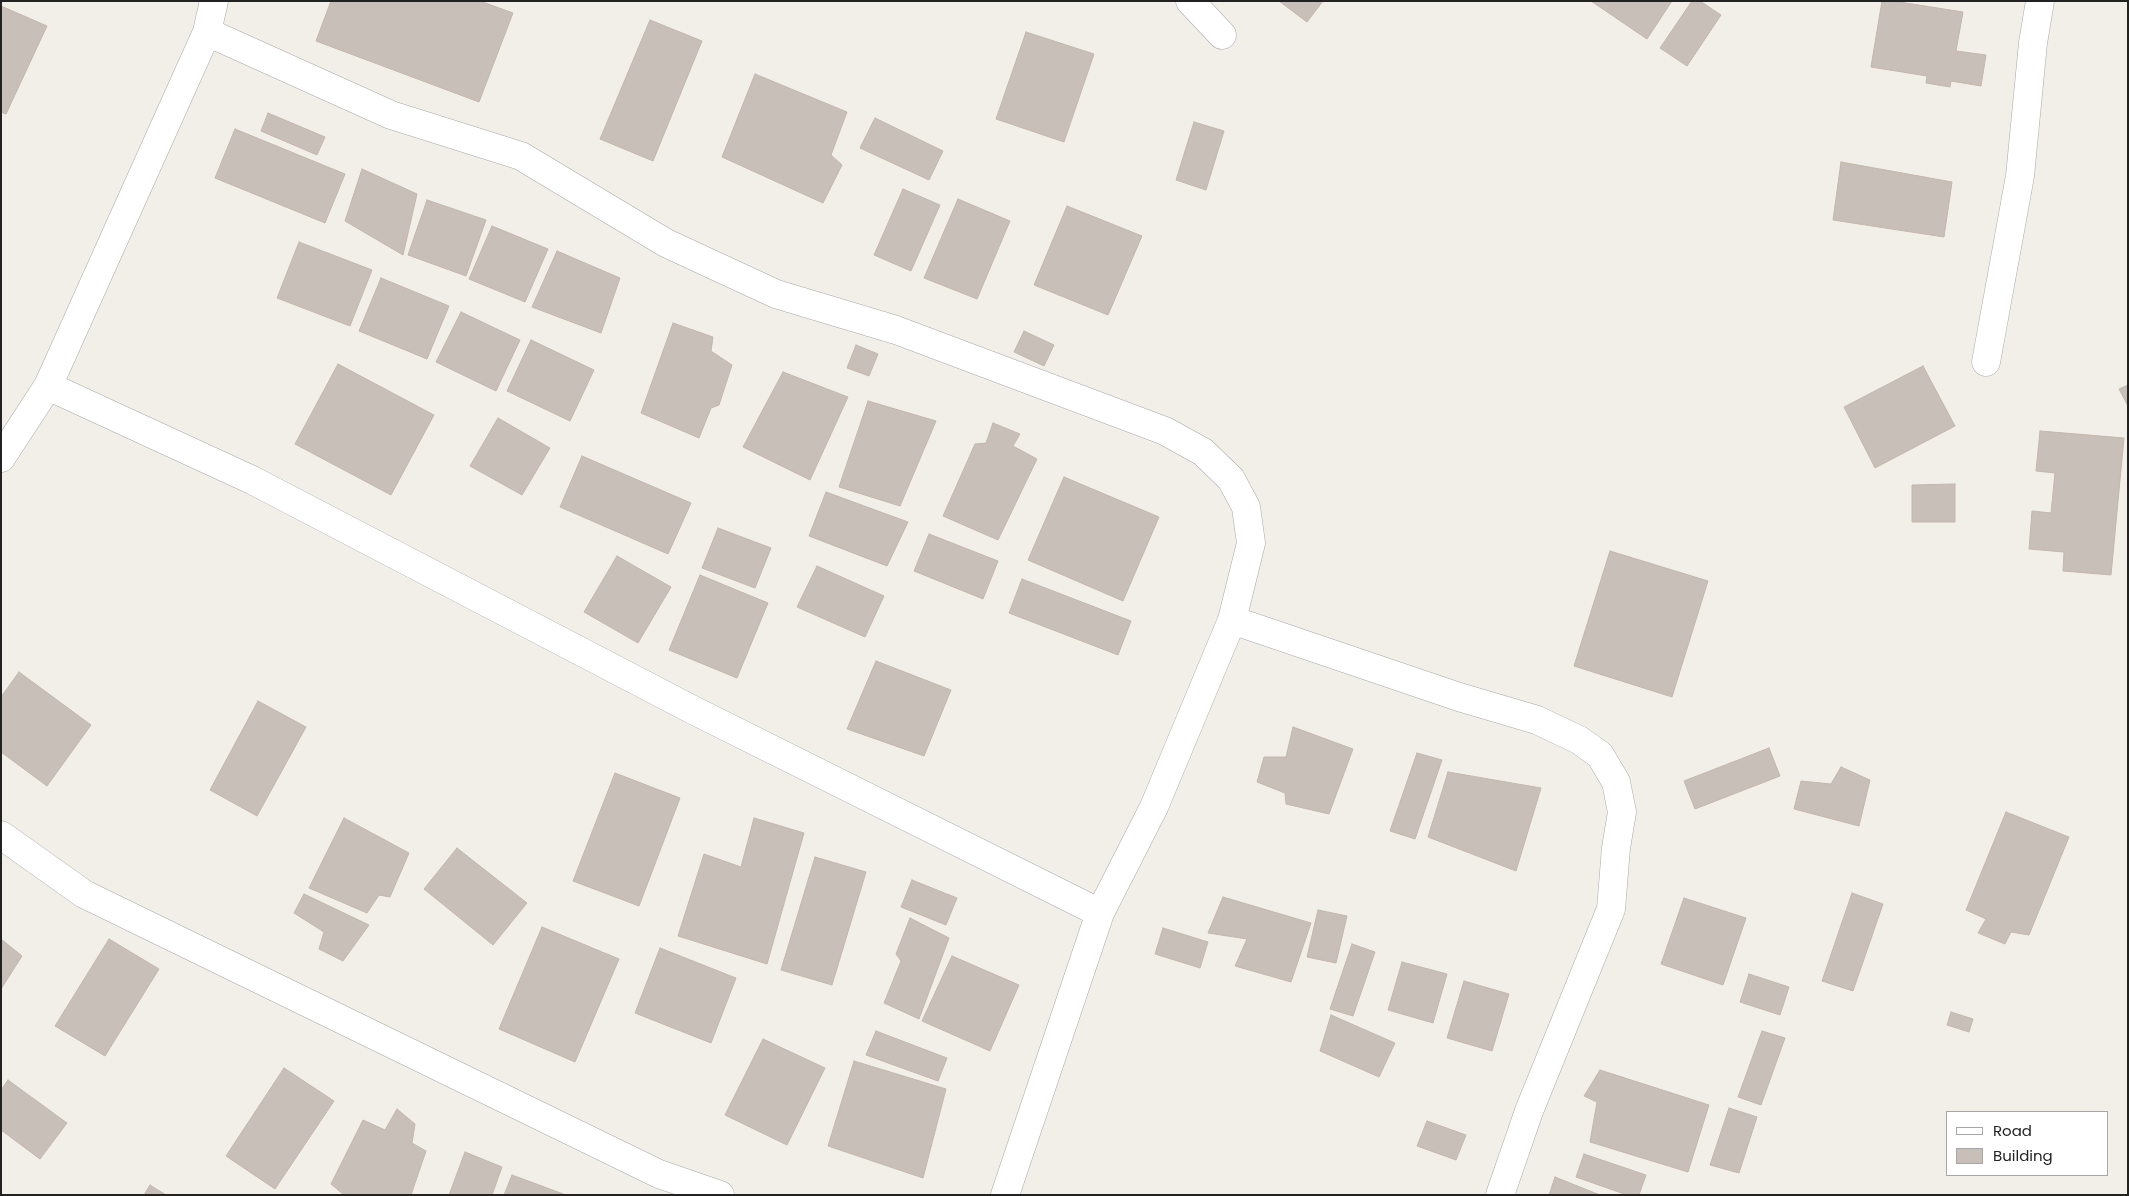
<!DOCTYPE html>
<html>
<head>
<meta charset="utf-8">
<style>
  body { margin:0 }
  #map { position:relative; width:2129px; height:1196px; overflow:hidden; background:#f2efe9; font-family:Poppins,sans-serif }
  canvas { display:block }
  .frame { position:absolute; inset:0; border:2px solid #222; pointer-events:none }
  .legend { position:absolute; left:1946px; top:1111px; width:162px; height:65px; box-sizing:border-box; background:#fff; border:1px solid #a7a7a7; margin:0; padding:6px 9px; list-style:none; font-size:15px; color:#222 }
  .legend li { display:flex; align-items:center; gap:10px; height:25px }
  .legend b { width:25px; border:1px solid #a7a7a7 }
</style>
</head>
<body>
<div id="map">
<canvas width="2129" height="1196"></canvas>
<div class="frame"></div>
<ul class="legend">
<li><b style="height:6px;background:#fff"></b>Road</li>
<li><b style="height:14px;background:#c7bfb8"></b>Building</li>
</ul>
</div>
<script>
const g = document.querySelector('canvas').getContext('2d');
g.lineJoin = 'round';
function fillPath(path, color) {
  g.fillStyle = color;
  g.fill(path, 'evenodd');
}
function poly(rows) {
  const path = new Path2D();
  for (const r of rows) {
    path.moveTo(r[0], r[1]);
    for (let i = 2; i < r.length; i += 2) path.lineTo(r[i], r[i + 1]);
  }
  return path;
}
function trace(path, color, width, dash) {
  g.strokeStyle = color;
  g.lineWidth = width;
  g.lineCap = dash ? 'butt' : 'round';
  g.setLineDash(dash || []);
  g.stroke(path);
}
const building = poly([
  [331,1,480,1,513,13,479,102,316,41,331,1],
  [1279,1,1323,1,1307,22,1279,1],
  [1591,1,1672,1,1647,39,1591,1],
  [1692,1,1700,1,1721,15,1687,66,1660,48,1692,1],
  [1882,1,1893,1,1963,12,1956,51,1986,55,1981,86,1951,81,1950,87,1926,83,1927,76,1871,67,1882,1],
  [1,6,47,26,6,114,1,112,1,6],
  [650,20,702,41,653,161,600,139,650,20],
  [1026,32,1094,54,1064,142,996,119,1026,32],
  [755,74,847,112,831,155,842,165,823,203,722,157,755,74],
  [268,113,325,137,317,155,261,131,268,113],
  [875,118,943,151,929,180,860,148,875,118],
  [1194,122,1224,131,1206,190,1176,180,1194,122],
  [235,129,345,174,325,223,215,178,235,129],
  [1841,162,1952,182,1944,237,1833,220,1841,162],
  [362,169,417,194,403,255,345,221,362,169],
  [903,189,940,205,911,271,874,255,903,189],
  [958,199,1010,221,977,299,924,278,958,199],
  [427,200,486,220,466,276,408,255,427,200],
  [1067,206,1142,236,1108,315,1034,285,1067,206],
  [492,226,548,249,525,302,469,279,492,226],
  [299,242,372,270,350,326,277,298,299,242],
  [557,251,620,278,601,333,532,307,557,251],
  [381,278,449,306,427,359,359,331,381,278],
  [461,312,520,340,496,391,436,362,461,312],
  [673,323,713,337,711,351,732,365,719,405,711,408,699,438,641,413,673,323],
  [1024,331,1054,345,1044,366,1014,352,1024,331],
  [531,340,594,370,570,421,507,391,531,340],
  [856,345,878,354,869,376,847,368,856,345],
  [338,364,434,415,391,495,295,444,338,364],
  [1923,366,1955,426,1875,468,1844,407,1923,366],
  [783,372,848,397,810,480,743,447,783,372],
  [2128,385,2128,406,2119,389,2128,385],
  [868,401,936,421,900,506,839,487,868,401],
  [498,418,550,448,522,495,470,466,498,418],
  [993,423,1020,434,1013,446,1037,459,998,540,943,516,975,444,986,443,993,423],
  [2040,431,2124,438,2111,575,2063,571,2064,552,2029,549,2032,511,2051,513,2055,473,2036,471,2040,431],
  [582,456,691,503,668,554,560,507,582,456],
  [1064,477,1159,517,1123,601,1028,560,1064,477],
  [1955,484,1955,522,1912,522,1912,485,1955,484],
  [826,492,908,522,887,566,809,536,826,492],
  [718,528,771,548,755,588,702,568,718,528],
  [929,534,998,561,983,599,914,571,929,534],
  [1610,551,1708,581,1672,697,1574,666,1610,551],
  [617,556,671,587,638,643,584,612,617,556],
  [817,566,884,596,865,637,797,607,817,566],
  [700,575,768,603,737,678,669,650,700,575],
  [1022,579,1131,621,1118,655,1009,613,1022,579],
  [876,661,951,690,924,756,847,729,876,661],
  [19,672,91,725,47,786,1,752,1,697,19,672],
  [258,701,306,727,257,816,210,790,258,701],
  [1293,727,1353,749,1329,814,1286,804,1285,793,1257,782,1264,757,1286,757,1293,727],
  [1769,748,1780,776,1695,809,1684,781,1769,748],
  [1417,753,1442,760,1415,839,1390,831,1417,753],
  [1841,767,1870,780,1859,826,1794,809,1801,781,1831,784,1841,767],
  [1448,772,1541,788,1516,871,1428,837,1448,772],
  [615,773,680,798,639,906,573,881,615,773],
  [2006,812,2069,837,2029,935,2011,932,2005,944,1978,933,1986,919,1966,910,2006,812],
  [344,818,409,853,390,897,379,895,367,913,309,888,344,818],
  [754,818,804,833,767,964,678,936,704,854,741,867,754,818],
  [457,848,527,903,493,945,424,889,457,848],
  [815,857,866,872,832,985,781,970,815,857],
  [912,880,957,898,946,925,901,907,912,880],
  [1852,893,1883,904,1853,991,1822,981,1852,893],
  [304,894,369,925,343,961,319,949,324,932,294,913,304,894],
  [1223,897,1311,923,1291,982,1235,966,1247,939,1208,933,1223,897],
  [1684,898,1746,918,1723,985,1661,964,1684,898],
  [1318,910,1347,916,1336,963,1307,957,1318,910],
  [910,918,949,938,919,1019,884,1003,901,961,896,954,910,918],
  [542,927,619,959,575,1062,499,1029,542,927],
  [1163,928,1208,942,1200,968,1155,954,1163,928],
  [1,939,22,956,1,989,1,939],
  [109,939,159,969,105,1056,55,1026,109,939],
  [1352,944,1375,952,1353,1016,1330,1009,1352,944],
  [660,948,736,978,711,1043,635,1013,660,948],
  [952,956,1019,985,990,1051,922,1021,952,956],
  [1402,962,1447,974,1433,1023,1388,1010,1402,962],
  [1749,974,1789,987,1780,1015,1740,1002,1749,974],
  [1464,981,1509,994,1492,1051,1447,1038,1464,981],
  [1951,1012,1973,1019,1969,1032,1947,1025,1951,1012],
  [1331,1015,1395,1043,1379,1077,1320,1051,1331,1015],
  [876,1031,947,1058,938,1081,866,1055,876,1031],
  [1762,1031,1785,1038,1761,1105,1738,1097,1762,1031],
  [763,1039,825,1068,787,1145,725,1115,763,1039],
  [854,1061,946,1089,923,1178,828,1146,854,1061],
  [284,1068,334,1101,275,1189,226,1156,284,1068],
  [1600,1070,1709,1105,1688,1172,1590,1142,1597,1102,1584,1096,1600,1070],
  [8,1080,67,1123,40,1159,1,1130,1,1090,8,1080],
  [1729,1108,1757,1117,1739,1173,1710,1165,1729,1108],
  [397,1109,415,1124,412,1143,426,1151,411,1195,344,1195,331,1184,363,1120,385,1130,397,1109],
  [1427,1121,1466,1135,1456,1160,1417,1146,1427,1121],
  [465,1152,502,1167,492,1195,449,1195,465,1152],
  [1584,1154,1646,1175,1639,1195,1627,1195,1576,1177,1584,1154],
  [512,1175,566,1195,504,1195,512,1175],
  [1555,1177,1600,1195,1549,1195,1555,1177],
  [150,1185,166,1195,144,1195,150,1185]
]);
fillPath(building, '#c7bfb8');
trace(building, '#c4b6ab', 1);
const minor = poly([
  [1190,1,1222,35],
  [207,32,391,115,521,156,666,243,776,294,896,330,1165,431,1203,452,1231,479,1246,507,1251,543,1232,620,1154,807,1100,913,1005,1195],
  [1986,362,2020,176,2033,43,2040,1],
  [48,386,252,480,693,710,1100,913],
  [1,458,48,386,207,32,214,1],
  [1232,620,1459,697,1537,720,1579,740,1600,755,1616,782,1622,812,1616,848,1611,909,1529,1111,1500,1195],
  [1,835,84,894,659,1174,720,1195]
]);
trace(minor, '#a9a9a9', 29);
trace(minor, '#fff', 28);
</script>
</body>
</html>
